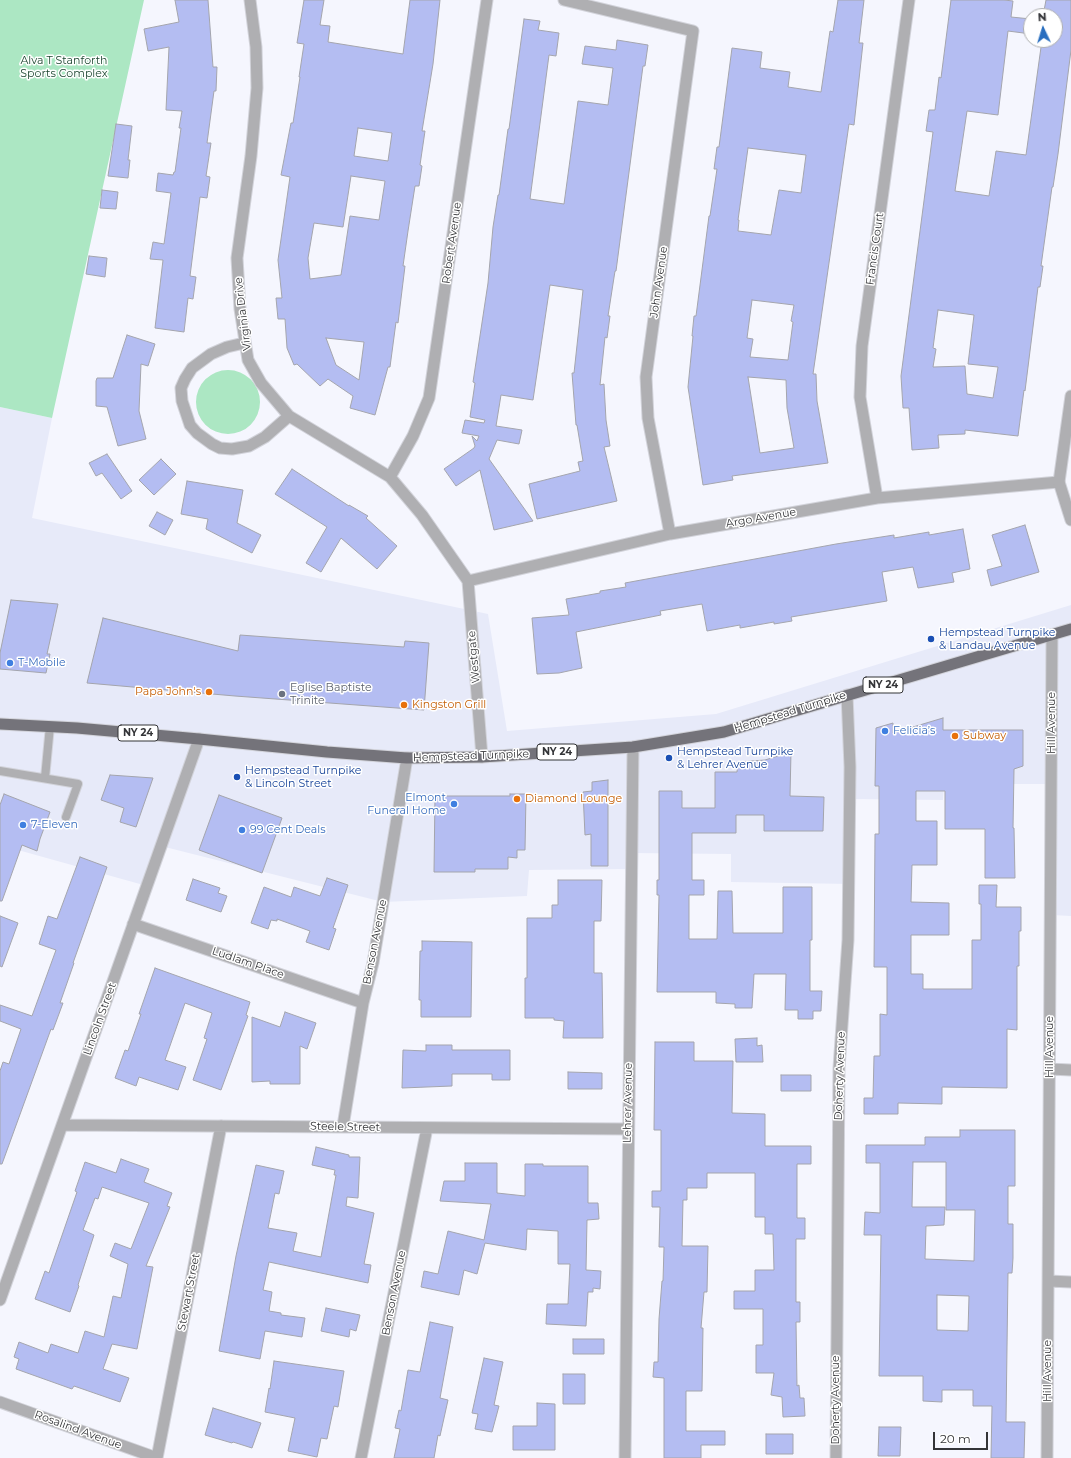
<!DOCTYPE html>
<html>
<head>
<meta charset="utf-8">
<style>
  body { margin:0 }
  #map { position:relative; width:1071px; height:1458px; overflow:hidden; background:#f5f6fe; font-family:Montserrat,sans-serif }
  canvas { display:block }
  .north { position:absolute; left:1023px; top:8px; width:40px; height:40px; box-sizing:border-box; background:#fff; border:1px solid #adaeaf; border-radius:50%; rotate:356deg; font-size:11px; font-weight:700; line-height:16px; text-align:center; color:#333437 }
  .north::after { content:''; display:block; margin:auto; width:14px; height:18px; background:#296ebf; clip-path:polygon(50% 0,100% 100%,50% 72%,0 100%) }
  .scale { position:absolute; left:933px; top:1432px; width:55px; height:18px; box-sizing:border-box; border:2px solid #333437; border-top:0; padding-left:5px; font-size:12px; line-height:14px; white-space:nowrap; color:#333437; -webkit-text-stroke:3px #fff; paint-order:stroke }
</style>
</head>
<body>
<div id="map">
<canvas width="1071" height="1458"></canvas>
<div class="north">N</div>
<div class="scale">20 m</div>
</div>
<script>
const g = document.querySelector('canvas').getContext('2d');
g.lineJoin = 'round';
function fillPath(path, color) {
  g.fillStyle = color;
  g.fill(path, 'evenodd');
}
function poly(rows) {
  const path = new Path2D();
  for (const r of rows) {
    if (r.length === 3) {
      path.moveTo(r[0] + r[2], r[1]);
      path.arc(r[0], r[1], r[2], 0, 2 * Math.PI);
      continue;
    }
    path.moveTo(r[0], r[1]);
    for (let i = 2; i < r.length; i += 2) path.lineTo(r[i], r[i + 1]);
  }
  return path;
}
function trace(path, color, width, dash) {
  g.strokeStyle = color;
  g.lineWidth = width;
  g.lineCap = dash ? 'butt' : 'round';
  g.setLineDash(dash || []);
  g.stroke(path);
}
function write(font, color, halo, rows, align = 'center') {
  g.font = font + ' Montserrat,sans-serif';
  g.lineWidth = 3;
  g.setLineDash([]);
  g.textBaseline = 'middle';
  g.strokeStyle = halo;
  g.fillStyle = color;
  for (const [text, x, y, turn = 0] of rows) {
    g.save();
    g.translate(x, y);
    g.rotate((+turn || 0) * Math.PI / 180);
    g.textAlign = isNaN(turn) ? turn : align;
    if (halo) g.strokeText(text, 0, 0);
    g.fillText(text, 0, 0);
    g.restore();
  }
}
fillPath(poly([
  [0,407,52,418,32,518,488,614,507,731,716,714,1071,605,1071,916,1052,915,1053,784,944,784,943,800,853,799,851,884,731,882,731,854,630,853,629,869,529,870,527,896,383,902,161,846,147,886,0,845]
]), '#e7eaf9');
fillPath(poly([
  [0,0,144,0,52,418,0,407],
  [228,402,32]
]), '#ace7c3');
const building = poly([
  [175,0,208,0,213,67,217,67,216,91,214,91,207,143,211,143,206,176,210,177,207,198,200,197,190,276,196,277,193,299,188,298,184,332,155,328,163,260,150,259,153,242,164,244,171,193,156,191,158,173,173,175,174,172,175,172,181,128,179,128,182,111,166,110,169,47,148,51,144,29,179,22,175,0],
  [304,0,324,0,320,25,330,26,328,42,403,54,410,0,440,0,433,64,422,131,425,131,420,165,422,166,419,186,415,186,408,231,403,266,405,266,398,323,396,322,390,367,388,367,375,415,350,408,353,396,328,379,320,386,297,364,294,365,287,348,285,319,278,319,276,298,282,298,278,260,290,177,281,175,291,123,293,123,300,77,299,77,304,44,297,43,304,0],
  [358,128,392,133,388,161,354,156,358,128],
  [351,176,385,181,379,220,350,216,341,275,310,279,308,258,314,223,343,227,351,176],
  [326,338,364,342,359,380,336,365,326,338],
  [838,0,864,0,859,43,863,43,854,125,849,124,813,374,816,374,817,401,828,463,732,476,733,480,703,485,688,387,693,336,692,336,694,316,696,316,709,216,710,216,717,169,714,169,717,147,719,147,732,48,762,52,760,68,790,72,788,87,821,92,830,31,833,32,838,0],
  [748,148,806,155,801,193,779,190,771,235,738,231,739,220,738,220,748,148],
  [752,300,794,305,791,321,793,322,788,360,750,357,753,339,747,338,752,300],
  [748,377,786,380,787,408,794,448,760,453,748,377],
  [951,0,1004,0,1013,1,1011,17,1031,19,1031,34,1008,31,998,115,967,111,955,191,989,196,996,151,1026,155,1042,40,1055,40,1055,16,1043,16,1046,0,1071,0,1071,50,1058,154,1053,187,1052,187,1041,266,1043,266,1040,287,1038,287,1025,391,1024,390,1018,436,965,430,965,434,938,435,939,448,912,450,909,408,903,408,901,376,933,132,926,131,929,110,935,110,939,77,941,78,951,0],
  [938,310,974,315,968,364,998,367,993,398,967,394,965,366,933,367,936,349,933,348,938,310],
  [524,19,540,21,538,30,559,33,556,56,549,55,530,199,564,204,578,101,608,105,613,68,582,64,585,46,616,50,617,40,648,45,645,66,643,66,616,271,615,271,608,316,610,316,607,338,605,337,600,385,604,384,606,420,610,446,604,447,617,501,537,519,529,484,580,471,578,462,583,461,577,425,576,425,572,373,574,373,583,290,550,285,533,400,501,395,496,426,522,430,519,444,497,440,489,459,533,521,494,530,480,470,456,486,444,469,474,448,475,446,472,436,477,441,479,436,462,433,465,420,484,423,485,420,470,417,475,383,473,382,488,283,493,227,498,195,499,195,508,129,509,129,524,19],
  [116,124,132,126,128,160,130,160,128,178,108,176,116,124],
  [102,190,118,192,116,209,100,208,102,190],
  [89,256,107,258,105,277,86,274,89,256],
  [127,335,155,344,148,366,141,364,139,411,146,439,118,446,107,407,96,406,96,381,97,378,113,378,127,335],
  [107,454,132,491,121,499,102,473,96,476,89,463,107,454],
  [161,459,176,474,154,495,139,480,161,459],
  [292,469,349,506,349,505,368,516,366,518,397,546,377,569,341,538,321,572,306,563,327,527,275,494,292,469],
  [187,481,243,490,237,523,261,535,252,553,206,529,208,519,181,514,187,481],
  [157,512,173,520,165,535,149,526,157,512],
  [1025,525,1039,572,991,586,987,570,1002,566,992,535,1025,525],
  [963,529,970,569,952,573,954,582,918,588,913,567,882,572,887,601,791,617,792,621,774,624,774,622,740,628,740,625,707,631,702,604,660,611,661,615,576,632,582,668,559,673,537,674,532,618,569,615,566,599,600,593,600,591,626,587,625,583,836,544,894,535,894,538,929,532,929,535,963,529],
  [11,600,58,604,47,654,50,654,46,673,0,669,0,653,11,600],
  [103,618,238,651,240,635,404,647,405,641,429,643,424,710,235,696,87,683,103,618],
  [943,718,943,730,1023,730,1023,766,1014,769,1013,828,1014,828,1015,878,985,878,985,829,945,829,945,791,916,791,916,821,937,821,937,865,912,865,911,902,949,903,949,935,911,935,911,974,923,974,923,989,972,989,972,940,981,940,981,904,979,904,979,885,997,885,996,907,1021,907,1021,931,1019,931,1019,966,1017,966,1017,1030,1007,1029,1007,1088,942,1087,942,1104,898,1103,898,1114,864,1114,864,1098,873,1098,874,1056,880,1056,880,1014,887,1015,887,967,874,967,875,834,879,834,879,786,875,786,876,728,893,723,893,733,943,718],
  [791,752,790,796,824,797,823,831,764,831,764,815,736,815,736,833,692,833,692,880,704,880,704,895,689,895,689,939,717,939,718,891,732,891,733,933,783,933,783,887,812,887,812,940,810,940,810,991,822,991,821,1011,813,1011,813,1019,798,1019,798,1010,785,1010,786,974,754,974,752,1008,735,1008,735,1004,716,1003,716,992,657,992,659,895,657,895,657,880,659,880,659,791,682,791,682,808,715,808,715,772,737,772,738,762,765,760,791,752],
  [110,775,153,778,136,827,120,822,124,808,101,800,110,775],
  [608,780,608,866,591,866,591,834,585,835,583,792,592,791,592,782,608,780],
  [4,794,50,812,40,839,37,851,22,845,2,901,0,901,0,805,4,794],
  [510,794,526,794,525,850,517,850,517,858,508,857,508,869,475,869,475,872,434,872,435,796,510,796,510,794],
  [219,795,282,818,262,873,199,850,219,795],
  [80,857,107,867,73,963,74,963,60,1003,63,1003,53,1030,51,1029,2,1164,0,1164,0,1071,3,1062,9,1064,21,1029,0,1021,0,1005,32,1016,56,950,39,944,48,916,57,919,80,857],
  [327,878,348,885,333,928,336,929,329,950,306,942,310,931,277,919,277,921,271,920,268,929,251,923,264,887,291,897,294,887,320,896,327,878],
  [193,879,220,888,218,893,227,896,221,912,186,900,193,879],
  [558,880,602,880,601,921,594,921,594,973,602,973,603,1038,563,1038,564,1021,554,1020,554,1018,525,1018,525,978,527,978,527,918,552,918,552,905,558,905,558,880],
  [0,916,18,923,2,967,0,966,0,916],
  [422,941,472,942,471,1017,421,1017,421,1000,419,1000,420,951,422,951,422,941],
  [155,968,250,1002,246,1015,248,1016,221,1090,193,1080,207,1039,204,1038,212,1013,185,1003,165,1060,186,1067,178,1090,139,1077,136,1086,115,1078,125,1050,128,1051,141,1014,139,1014,155,968],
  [285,1012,316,1023,307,1049,300,1046,300,1084,270,1084,270,1081,252,1082,252,1017,280,1027,285,1012],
  [757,1038,757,1046,762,1045,763,1062,736,1062,735,1039,757,1038],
  [655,1042,694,1042,694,1061,733,1061,732,1113,765,1114,765,1146,811,1146,811,1164,797,1164,797,1218,805,1218,805,1239,796,1239,796,1302,800,1302,800,1322,796,1322,797,1386,799,1385,800,1398,804,1398,805,1416,783,1417,782,1397,771,1395,774,1373,756,1373,756,1345,763,1345,763,1309,734,1309,734,1291,755,1291,755,1270,774,1270,773,1234,765,1234,765,1217,755,1217,755,1173,707,1173,707,1188,687,1188,687,1200,683,1200,682,1246,708,1246,707,1292,704,1292,701,1328,703,1328,702,1391,686,1391,686,1431,725,1431,725,1445,701,1445,701,1458,664,1458,664,1378,653,1377,654,1362,658,1362,659,1319,662,1281,663,1281,664,1247,659,1247,660,1207,652,1207,652,1191,661,1191,661,1130,654,1130,655,1042],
  [426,1045,452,1045,452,1050,510,1050,510,1080,492,1080,492,1074,452,1074,452,1086,402,1088,403,1050,426,1051,426,1045],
  [568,1072,602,1073,602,1089,568,1089,568,1072],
  [781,1075,811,1075,811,1091,781,1091,781,1075],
  [960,1130,1015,1130,1015,1186,1008,1186,1008,1224,1013,1224,1013,1258,1012,1273,1008,1273,1006,1422,1025,1422,1024,1458,991,1458,992,1406,973,1406,973,1390,942,1390,942,1402,923,1401,923,1376,879,1376,881,1235,864,1235,865,1212,880,1213,880,1163,866,1163,866,1145,925,1145,925,1137,960,1137,960,1130],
  [913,1162,946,1162,946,1210,975,1210,974,1261,925,1259,926,1226,944,1225,945,1207,912,1207,913,1162],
  [937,1295,969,1296,968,1331,937,1330,937,1295],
  [316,1147,349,1155,349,1157,360,1157,358,1198,347,1197,346,1206,374,1213,364,1264,371,1265,368,1283,269,1262,263,1290,272,1292,269,1311,281,1313,281,1315,305,1318,302,1337,265,1331,260,1359,219,1351,236,1256,256,1165,284,1171,279,1194,275,1193,268,1228,297,1233,293,1251,321,1257,336,1175,334,1175,335,1170,312,1165,316,1147],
  [121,1159,149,1169,144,1182,172,1193,167,1206,170,1207,146,1266,153,1267,137,1349,112,1344,103,1369,129,1378,120,1402,74,1386,72,1389,16,1369,19,1359,14,1357,19,1342,48,1353,51,1344,78,1353,85,1331,104,1337,113,1296,121,1298,128,1264,110,1256,115,1243,131,1249,149,1203,102,1187,98,1199,95,1198,83,1230,94,1235,78,1285,79,1286,70,1312,35,1299,45,1271,49,1273,77,1192,75,1191,85,1162,116,1173,121,1159],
  [465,1163,497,1163,497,1193,525,1196,525,1164,543,1164,543,1166,588,1166,588,1203,598,1203,599,1219,587,1220,586,1270,601,1271,600,1289,593,1288,593,1292,588,1292,586,1326,546,1324,547,1304,568,1304,570,1264,558,1264,558,1231,527,1229,526,1250,485,1243,477,1274,464,1270,459,1295,421,1287,424,1271,438,1274,448,1231,484,1240,491,1204,440,1201,444,1181,465,1181,465,1163],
  [326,1308,360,1315,356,1331,350,1329,349,1337,321,1331,326,1308],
  [430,1322,453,1327,440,1398,448,1400,440,1436,438,1435,434,1458,394,1458,400,1429,395,1428,399,1410,401,1411,408,1370,420,1372,430,1322],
  [573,1339,604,1339,604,1354,573,1354,573,1339],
  [484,1358,503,1362,494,1405,499,1406,492,1432,475,1429,478,1414,472,1413,484,1358],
  [274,1361,344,1371,338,1407,334,1406,327,1439,321,1438,317,1457,288,1451,295,1418,265,1412,269,1388,270,1389,274,1361],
  [563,1374,585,1374,585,1404,563,1404,563,1374],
  [537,1403,555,1404,555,1450,513,1450,513,1426,537,1426,537,1403],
  [213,1408,261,1423,252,1448,233,1442,232,1443,205,1435,213,1408],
  [879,1427,901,1427,900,1456,878,1456,879,1427],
  [766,1434,793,1434,793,1454,766,1454,766,1434]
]);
fillPath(building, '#b4bdf2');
trace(building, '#a4a5ad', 1);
const service = poly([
  [0,771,78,784,66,817],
  [45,778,50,726]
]);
const minor = poly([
  [250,0,256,47,257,88,251,156,237,258,240,309,248,360,261,383,289,416,390,477,422,515,468,581],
  [564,0,693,31,646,377,648,418,670,534],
  [244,343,227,347,211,354,192,368,185,379,181,388,182,401,190,425,197,433,212,444,220,448,232,449,249,446,265,437,289,416],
  [390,477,413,436,429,398,487,0],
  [877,498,860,397,862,346,909,0],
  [468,581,670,534,877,498,1059,482],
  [468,581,482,757],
  [133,924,363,1003],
  [1050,1069,1071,1070],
  [62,1125,628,1129],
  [343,1126,363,1003,373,963,407,758],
  [1049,1281,1071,1282],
  [0,1300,199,739],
  [0,1402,157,1458],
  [157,1458,221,1126],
  [361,1458,427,1128],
  [625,1458,633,747],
  [836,1458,839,1068,848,940,850,767,847,695],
  [1047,1458,1052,635]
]);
const tertiary = poly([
  [1071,396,1059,482,1071,520]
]);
const primary = poly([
  [0,724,77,728,199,739,327,752,407,758,482,757,633,747,724,732,1071,629]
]);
trace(service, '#d2d3da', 10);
trace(minor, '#d2d3da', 13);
trace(tertiary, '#d2d3da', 13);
trace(primary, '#d2d3da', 13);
trace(service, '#afafb2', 8);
trace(minor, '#afafb2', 11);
trace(tertiary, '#afafb2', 11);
trace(primary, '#74737a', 11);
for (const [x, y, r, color] of [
  [931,639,4,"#1a4fb4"],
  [10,663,4,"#3f7fe0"],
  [209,692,4,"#e8710a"],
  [282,694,4,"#6b7280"],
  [404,705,4,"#e8710a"],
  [885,731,4,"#3f7fe0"],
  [955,736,4,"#e8710a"],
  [669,758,4,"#1a4fb4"],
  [237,777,4,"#1a4fb4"],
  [517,799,4,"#e8710a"],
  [454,804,4,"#3f7fe0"],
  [23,825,4,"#3f7fe0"],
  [242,830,4,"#3f7fe0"]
]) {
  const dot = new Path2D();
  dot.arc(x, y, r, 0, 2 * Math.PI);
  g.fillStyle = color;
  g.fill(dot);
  trace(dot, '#fff', 1.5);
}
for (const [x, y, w] of [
  [883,685,40],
  [138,733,40],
  [557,752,40]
]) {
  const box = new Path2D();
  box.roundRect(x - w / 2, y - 8, w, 16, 3);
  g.fillStyle = '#fff';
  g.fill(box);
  trace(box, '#333437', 1);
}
write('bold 10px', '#333437', null, [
  ["NY 24",883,685],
  ["NY 24",138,733],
  ["NY 24",557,752]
]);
write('11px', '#1b462f', '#fff', [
  ["Alva T Stanforth",64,61],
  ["Sports Complex",64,74]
]);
write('11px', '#333437', '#fff', [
  ["Robert Avenue",452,243,-82],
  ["Francis Court",875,249,-82],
  ["John Avenue",659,282,-82],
  ["Virginia Drive",243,314,-97],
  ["Argo Avenue",761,518,-10],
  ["Westgate",474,657,-95],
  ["Hempstead Turnpike",790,712,-17],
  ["Hill Avenue",1052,723,-90],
  ["Hempstead Turnpike",471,756,-2],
  ["Benson Avenue",375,942,-79],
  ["Ludlam Place",248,963,19],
  ["Lincoln Street",100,1019,-70],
  ["Hill Avenue",1050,1047,-90],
  ["Doherty Avenue",840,1076,-88],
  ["Lehrer Avenue",628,1103,-89],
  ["Steele Street",345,1127,1],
  ["Stewart Street",189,1292,-79],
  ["Benson Avenue",394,1293,-79],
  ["Hill Avenue",1048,1371,-90],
  ["Doherty Avenue",836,1400,-90],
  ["Rosalind Avenue",78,1430,20]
]);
write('11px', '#164399', '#fff', [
  ["Hempstead Turnpike",939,633],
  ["& Landau Avenue",939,646],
  ["Hempstead Turnpike",677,752],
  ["& Lehrer Avenue",677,765],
  ["Hempstead Turnpike",245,771],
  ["& Lincoln Street",245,784]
], 'left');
write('11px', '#366cbe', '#fff', [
  ["T-Mobile",18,663],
  ["Felicia’s",893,731],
  ["Elmont",446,798,"right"],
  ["Funeral Home",446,811,"right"],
  ["7-Eleven",31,825],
  ["99 Cent Deals",250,830]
], 'left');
write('11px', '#5b616d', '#fff', [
  ["Eglise Baptiste",290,688],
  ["Trinite",290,701]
], 'left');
write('11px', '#c56008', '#fff', [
  ["Papa John's",201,692,"right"],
  ["Kingston Grill",412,705],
  ["Subway",963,736],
  ["Diamond Lounge",525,799]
], 'left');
</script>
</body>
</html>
